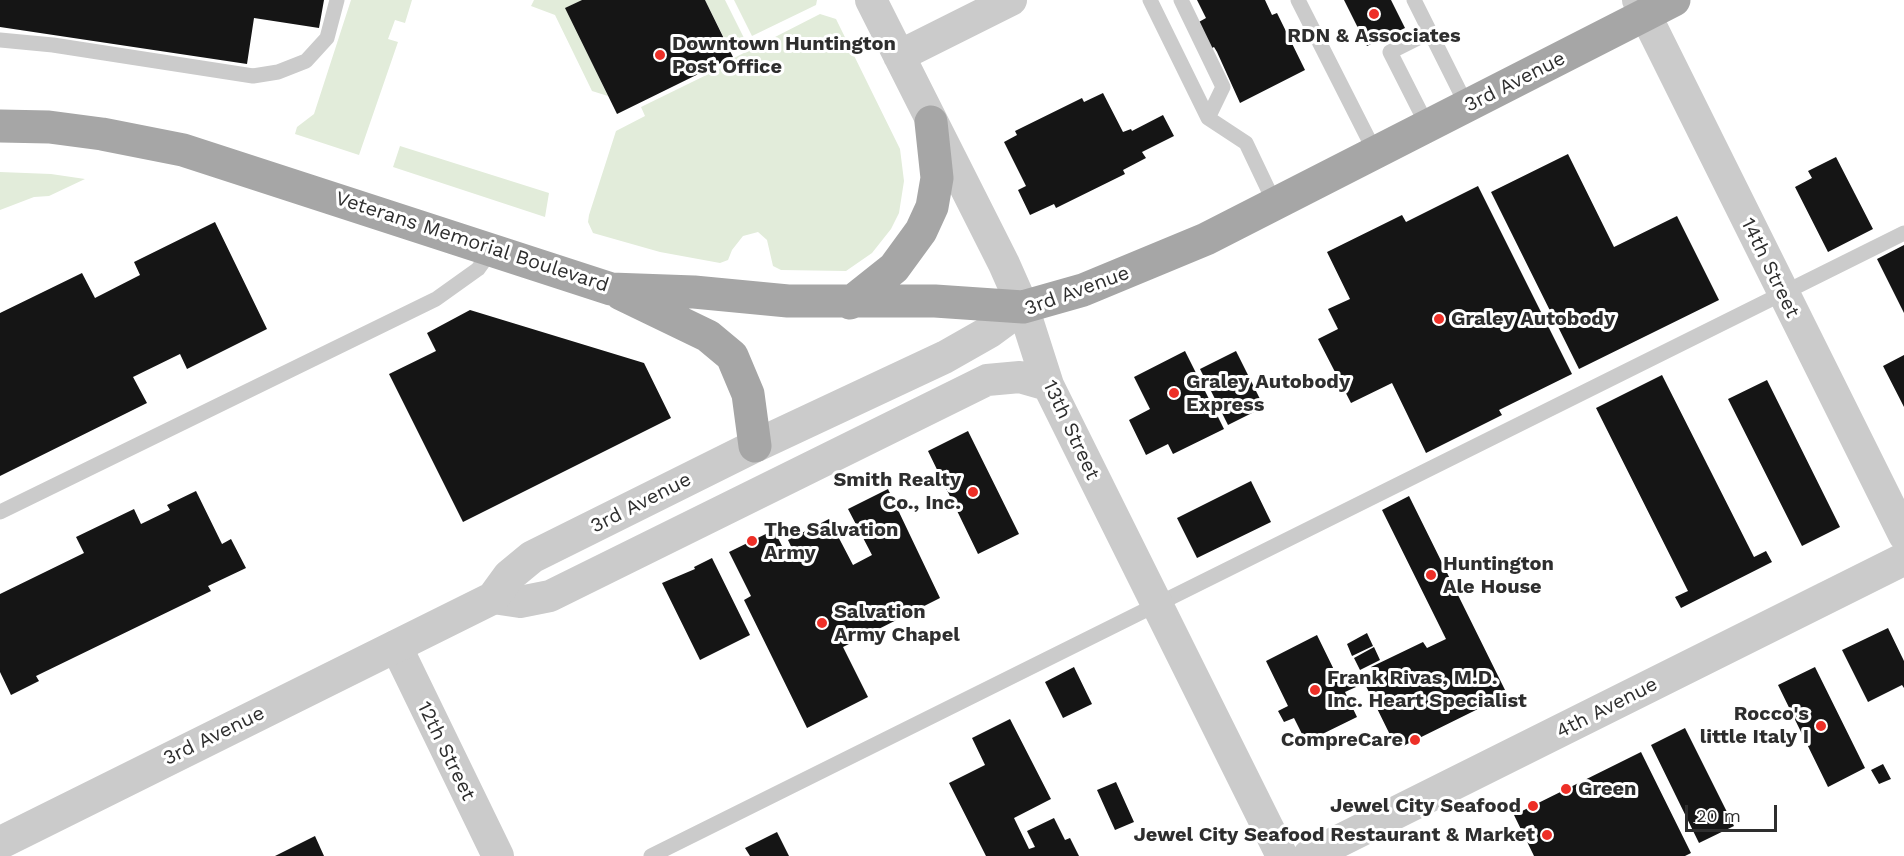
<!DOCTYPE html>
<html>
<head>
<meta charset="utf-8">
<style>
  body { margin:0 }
  #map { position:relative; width:1904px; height:856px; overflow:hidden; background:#fff; font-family:"Work Sans",sans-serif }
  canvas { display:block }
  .scale { position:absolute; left:1685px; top:805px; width:92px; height:27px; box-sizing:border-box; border:3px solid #2e2e2e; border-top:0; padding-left:8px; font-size:18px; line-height:21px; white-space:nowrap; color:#2e2e2e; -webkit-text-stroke:4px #fff; paint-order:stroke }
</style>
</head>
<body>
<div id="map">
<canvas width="1904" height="856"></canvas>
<div class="scale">20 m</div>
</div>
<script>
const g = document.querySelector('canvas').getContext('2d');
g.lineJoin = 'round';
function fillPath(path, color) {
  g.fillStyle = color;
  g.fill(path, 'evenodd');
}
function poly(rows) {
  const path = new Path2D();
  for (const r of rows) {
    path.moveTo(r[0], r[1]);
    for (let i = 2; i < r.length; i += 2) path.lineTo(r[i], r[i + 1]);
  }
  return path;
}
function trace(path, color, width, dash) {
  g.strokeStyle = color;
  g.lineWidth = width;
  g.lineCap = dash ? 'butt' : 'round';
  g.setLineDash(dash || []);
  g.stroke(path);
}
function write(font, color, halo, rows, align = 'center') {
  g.font = font + ' "Work Sans",sans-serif';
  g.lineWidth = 6;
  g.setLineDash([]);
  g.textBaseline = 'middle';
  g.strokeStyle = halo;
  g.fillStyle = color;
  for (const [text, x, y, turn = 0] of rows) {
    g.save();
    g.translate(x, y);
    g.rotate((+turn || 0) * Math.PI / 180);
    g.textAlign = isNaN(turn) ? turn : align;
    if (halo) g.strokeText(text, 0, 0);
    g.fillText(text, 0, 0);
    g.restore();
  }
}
fillPath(poly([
  [351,0,412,0,405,23,395,20,388,39,398,42,359,155,295,134,297,127,314,114],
  [534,0,582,0,566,8,608,96,592,91,555,15,531,6],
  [705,0,725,0,745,40,729,48],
  [734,0,817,0,816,5,752,36],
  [820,14,836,19,900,149,904,181,899,213,891,229,872,253,846,271,781,270,773,266,767,240,758,232,743,236,732,250,728,260,720,263,660,252,593,233,588,222,589,215,616,131,645,116,641,107,735,61,734,58],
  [400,146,549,193,545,217,393,167],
  [0,172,51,174,85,179,49,196,34,197,0,210]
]), '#e2ecda');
fillPath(poly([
  [0,0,324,0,319,28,254,18,247,64,0,27],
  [582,0,705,0,733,57,617,114,565,8],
  [1197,0,1265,0,1272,15,1277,13,1305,70,1240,103,1217,52,1214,47,1210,49,1197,23,1206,18],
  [1344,0,1391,0,1405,28,1367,46],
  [1103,93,1123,132,1131,129,1132,131,1163,115,1174,136,1142,152,1146,158,1123,170,1125,174,1056,208,1054,204,1030,215,1018,190,1026,186,1004,142,1017,135,1015,131,1082,98,1084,102],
  [1568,154,1614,247,1677,216,1719,300,1579,369,1491,192],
  [1836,157,1873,229,1828,252,1795,187,1812,178,1808,171],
  [1478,186,1572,374,1499,410,1502,415,1426,453,1392,383,1351,403,1318,339,1338,329,1328,309,1350,299,1327,252,1402,215,1406,222],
  [215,222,267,329,187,369,180,354,133,377,147,403,0,476,0,313,82,273,95,298,140,275,134,262],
  [1904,245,1904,313,1877,259],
  [470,310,644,363,671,418,463,522,389,374,436,351,427,333],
  [1185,351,1224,429,1173,454,1168,444,1146,455,1129,420,1150,409,1134,377],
  [1236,351,1264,407,1228,425,1200,369],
  [1904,355,1904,407,1883,366],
  [1662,375,1754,557,1766,551,1772,562,1681,608,1675,597,1688,591,1596,408],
  [1767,380,1840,527,1802,546,1728,399],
  [968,431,1019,534,978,554,928,451],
  [1251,481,1271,522,1197,558,1177,518],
  [888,489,940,598,843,647,868,697,807,728,744,600,751,596,729,552,774,530,790,562,797,559,788,540,829,519,853,565,872,555,848,509],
  [196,491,222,544,231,539,246,568,208,586,211,591,36,676,39,681,11,695,0,672,0,594,84,553,76,537,134,509,141,524,170,510,167,505],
  [1409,496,1506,692,1479,705,1480,708,1397,749,1363,680,1375,674,1371,667,1423,642,1427,648,1446,639,1382,510],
  [712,558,750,635,700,660,662,583,695,569,694,567],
  [1888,628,1904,661,1904,688,1902,685,1868,702,1842,650],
  [1367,633,1373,646,1352,656,1347,644],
  [1317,635,1339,680,1350,675,1356,687,1345,692,1357,717,1306,742,1294,718,1284,722,1278,711,1288,706,1266,661],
  [1374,647,1380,660,1360,670,1354,658],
  [1074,667,1092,704,1063,718,1045,682],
  [1815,667,1865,768,1828,787,1778,685],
  [1010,719,1051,799,1014,818,1029,849,1035,847,1027,831,1054,818,1065,840,1070,838,1079,856,986,856,949,783,985,765,972,738],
  [1685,728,1734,826,1699,843,1651,745],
  [1641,752,1691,853,1685,856,1534,856,1514,815],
  [1883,764,1891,779,1879,784,1871,770],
  [1116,782,1134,822,1115,830,1097,790],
  [777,832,789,856,750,856,745,848],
  [315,836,324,856,275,856]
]), '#151515');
trace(poly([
  [1150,0,1208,118,1246,143,1275,204],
  [1181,0,1223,87,1208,118],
  [1298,0,1376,154],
  [1414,0,1467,106],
  [0,40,53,45,253,76,278,72,306,61,327,38,337,0],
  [1428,127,1390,52,1430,32],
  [0,512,436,299,478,269,491,251],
  [651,856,1904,233]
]), '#cbcbcb', 15);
trace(poly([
  [871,0,1004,264,1023,307,1048,385,1282,856],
  [1638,0,1904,535],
  [899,56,1011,0],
  [493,598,520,602,550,596,987,380,1020,377,1048,385],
  [396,646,498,856]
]), '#cbcbcb', 32);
trace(poly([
  [0,843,493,598,509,576,532,557,755,446,945,357,989,332,1023,307],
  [1309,856,1904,559]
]), '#cbcbcb', 33);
trace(poly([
  [0,126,49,127,102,134,183,150,611,289,694,292,788,301,935,301,1023,307,1083,290,1206,239,1674,0],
  [621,294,708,336,732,356,748,394,755,446],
  [850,303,894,268,921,231,932,207,937,178,931,122]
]), '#a6a6a6', 33);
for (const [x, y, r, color] of [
  [1374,14,6,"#ed2f27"],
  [660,55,6,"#ed2f27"],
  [1439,319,6,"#ed2f27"],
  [1174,393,6,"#ed2f27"],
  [973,492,6,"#ed2f27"],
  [752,541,6,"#ed2f27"],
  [1431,575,6,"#ed2f27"],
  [822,623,6,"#ed2f27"],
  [1315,690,6,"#ed2f27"],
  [1821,726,6,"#ed2f27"],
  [1415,740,6,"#ed2f27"],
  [1566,789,6,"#ed2f27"],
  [1533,806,6,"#ed2f27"],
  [1547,835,6,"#ed2f27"]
]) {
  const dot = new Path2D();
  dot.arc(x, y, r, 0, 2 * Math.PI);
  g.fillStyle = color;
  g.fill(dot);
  trace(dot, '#fff', 2);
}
write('bold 20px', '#2e2e2e', '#fff', [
  ["RDN & Associates",1374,36,"center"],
  ["Downtown Huntington",672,44],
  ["Post Office",672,67],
  ["Graley Autobody",1451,319],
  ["Graley Autobody",1186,382],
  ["Express",1186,405],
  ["Smith Realty",961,480,"right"],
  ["Co., Inc.",961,503,"right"],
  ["The Salvation",764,530],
  ["Army",764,553],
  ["Huntington",1443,564],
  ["Ale House",1443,587],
  ["Salvation",834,612],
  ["Army Chapel",834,635],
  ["Frank Rivas, M.D.",1327,678],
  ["Inc. Heart Specialist",1327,701],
  ["Rocco's",1809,714,"right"],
  ["little Italy I",1809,737,"right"],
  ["CompreCare",1403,740,"right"],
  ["Green",1578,789],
  ["Jewel City Seafood",1521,806,"right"],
  ["Jewel City Seafood Restaurant & Market",1535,835,"right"]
], 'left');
write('20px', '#2e2e2e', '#fff', [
  ["3rd Avenue",1515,82,-27],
  ["Veterans Memorial Boulevard",472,242,18],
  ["14th Street",1770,268,64],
  ["3rd Avenue",1077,291,-20],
  ["13th Street",1071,430,65],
  ["3rd Avenue",641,503,-27],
  ["4th Avenue",1607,708,-27],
  ["3rd Avenue",214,736,-26],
  ["12th Street",446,751,64]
]);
</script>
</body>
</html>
